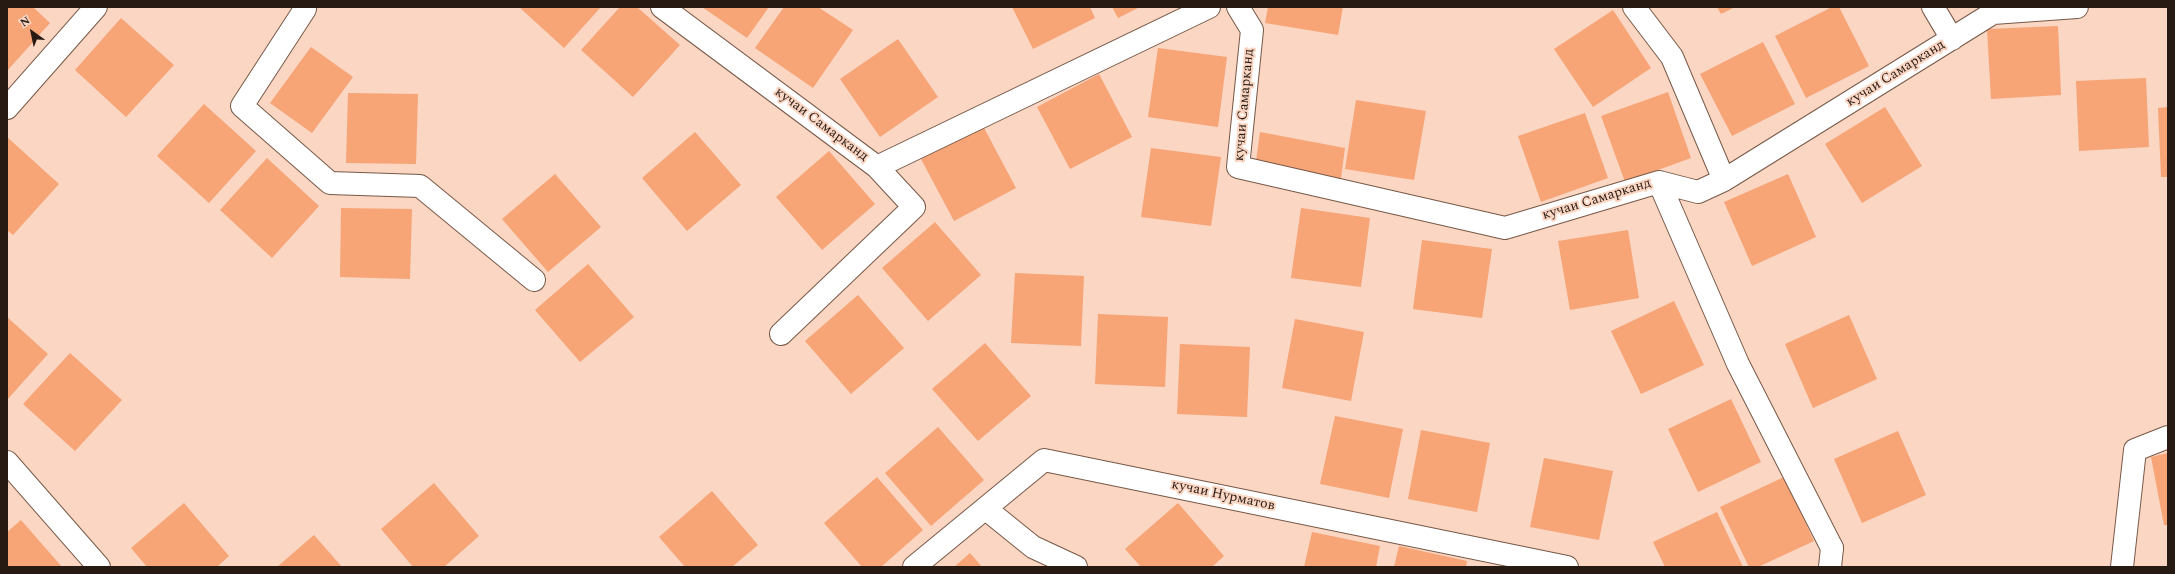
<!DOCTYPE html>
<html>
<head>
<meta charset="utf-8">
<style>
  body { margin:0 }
  #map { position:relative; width:2175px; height:574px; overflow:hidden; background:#fad6c3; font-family:Spectral,serif }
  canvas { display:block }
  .frame { position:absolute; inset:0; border:8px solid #271a13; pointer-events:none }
  .north { position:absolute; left:12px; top:12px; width:40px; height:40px; -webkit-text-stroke:3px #fad6c3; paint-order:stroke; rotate:327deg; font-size:11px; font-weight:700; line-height:16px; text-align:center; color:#271a13 }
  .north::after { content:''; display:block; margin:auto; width:14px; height:18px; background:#271a13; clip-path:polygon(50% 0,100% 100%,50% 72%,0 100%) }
</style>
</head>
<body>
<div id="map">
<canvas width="2175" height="574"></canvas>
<div class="frame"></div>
<div class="north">N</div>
</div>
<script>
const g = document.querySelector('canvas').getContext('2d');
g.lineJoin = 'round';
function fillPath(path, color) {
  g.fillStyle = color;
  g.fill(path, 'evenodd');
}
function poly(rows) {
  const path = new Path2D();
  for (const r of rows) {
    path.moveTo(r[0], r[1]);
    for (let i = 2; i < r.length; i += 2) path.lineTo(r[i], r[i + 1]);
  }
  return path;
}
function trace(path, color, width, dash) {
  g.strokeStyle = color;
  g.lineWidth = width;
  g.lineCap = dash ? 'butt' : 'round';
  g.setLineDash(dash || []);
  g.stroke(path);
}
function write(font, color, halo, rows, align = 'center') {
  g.font = font + ' Spectral,serif';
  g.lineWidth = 4;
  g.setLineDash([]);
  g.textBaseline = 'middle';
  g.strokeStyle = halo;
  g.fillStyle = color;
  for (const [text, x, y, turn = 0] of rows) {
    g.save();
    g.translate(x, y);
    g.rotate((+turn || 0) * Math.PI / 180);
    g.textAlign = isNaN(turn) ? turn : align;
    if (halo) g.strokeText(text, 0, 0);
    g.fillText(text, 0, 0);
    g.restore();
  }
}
fillPath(poly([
  [7,7,33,7,50,23,7,71],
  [519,7,601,7,564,48],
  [620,7,637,7,680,45,633,97,581,50],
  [702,7,769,7,747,38],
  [784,7,818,7,853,30,813,88,755,48],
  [1012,7,1090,7,1095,18,1033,49],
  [1112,7,1140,7,1118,18],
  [1268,7,1343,7,1338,35,1265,23],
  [1717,7,1735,7,1721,14],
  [1832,7,1839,7,1869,66,1806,98,1775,36],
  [1613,10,1651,68,1593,107,1554,49],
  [121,18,174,65,126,117,75,70],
  [2058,26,2061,95,1991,99,1987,29],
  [898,39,938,97,880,137,840,79],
  [1763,42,1795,104,1732,136,1700,74],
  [311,47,353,77,312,133,270,103],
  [1158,48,1227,57,1218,127,1148,117],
  [1099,74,1132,137,1070,169,1037,107],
  [2146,78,2149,147,2079,151,2076,81],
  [1668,92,1691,158,1625,182,1601,116],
  [348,93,418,94,416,164,346,163],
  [1356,100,1426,111,1414,180,1345,169],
  [204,104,256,151,209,203,157,156],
  [1885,107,1922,166,1862,203,1825,144],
  [2168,107,2168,177,2161,177,2158,108],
  [1585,113,1608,178,1541,202,1518,136],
  [983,126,1016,188,954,221,921,159],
  [695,132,741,185,687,231,642,178],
  [1260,132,1345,148,1340,186,1255,168],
  [7,137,59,184,13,235,7,230],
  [1151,148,1221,157,1211,226,1141,217],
  [829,151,875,204,822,250,776,197],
  [267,158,319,206,272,258,220,210],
  [555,174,601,227,548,272,502,219],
  [1788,174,1816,237,1752,266,1724,202],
  [341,208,412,209,410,279,340,277],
  [1301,208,1370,218,1361,287,1291,278],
  [935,222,981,275,928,321,882,268],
  [1628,230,1639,298,1570,310,1558,241],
  [1422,240,1492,249,1482,318,1413,309],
  [588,264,634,317,580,362,535,310],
  [1015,273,1084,276,1081,346,1011,343],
  [858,295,904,348,851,394,805,341],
  [1674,301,1704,365,1641,394,1611,331],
  [1098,314,1168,317,1165,387,1095,384],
  [1849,315,1877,379,1813,408,1785,344],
  [7,317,48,354,7,400],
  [1295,319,1364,332,1351,401,1282,388],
  [985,343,1031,396,978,441,932,389],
  [1180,344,1250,347,1247,417,1177,414],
  [70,353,122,400,75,451,23,404],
  [1731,399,1761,462,1698,492,1668,429],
  [1335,416,1403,429,1389,498,1320,484],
  [938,427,984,480,931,526,885,473],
  [1421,430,1490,443,1477,512,1408,499],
  [1898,431,1926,495,1862,523,1834,459],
  [2168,453,2168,525,2164,525,2151,457],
  [1544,458,1613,471,1599,540,1530,527],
  [877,477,923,530,881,567,862,567,824,523],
  [1784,477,1814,541,1758,567,1749,567,1720,507],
  [434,483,479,536,444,567,413,567,381,529],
  [712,491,758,545,732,567,685,567,659,537],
  [184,503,229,556,217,567,147,567,131,548],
  [1178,503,1224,556,1212,567,1141,567,1125,549],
  [1717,512,1743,567,1665,567,1653,542],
  [21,520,62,567,7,567,7,532],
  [1312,532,1380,546,1376,567,1304,567],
  [314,535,342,567,277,567],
  [1399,546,1467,561,1466,567,1394,567],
  [970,553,982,567,954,567]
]), '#f7a476');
const pedestrian = poly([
  [1830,567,1832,548]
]);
const minor = poly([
  [303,7,305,9,242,106,330,183,420,186,534,280],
  [662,7,877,167,1209,7],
  [1238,7,1252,30,1238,167,1505,228,1659,182,1698,192,1724,180,1993,13,2077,7],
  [1634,7,1672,57,1724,180],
  [1933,7,1952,39],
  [7,108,96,7],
  [1659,182,1738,364,1832,548],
  [781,334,914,207,877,167],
  [7,462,99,567],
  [986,509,1033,547,1076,567],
  [914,567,1044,460,1567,567],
  [2122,567,2135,450,2168,437]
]);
trace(pedestrian, '#775948', 24);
trace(minor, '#775948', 24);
trace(pedestrian, '#fff', 22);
trace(minor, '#fff', 22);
write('14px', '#271a13', '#fad6c3', [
  ["кучаи Самарканд",1896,74,-32],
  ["кучаи Самарканд",1245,105,-85],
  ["кучаи Самарканд",821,125,37],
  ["кучаи Самарканд",1597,200,-17],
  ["кучаи Нурматов",1223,496,12]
]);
</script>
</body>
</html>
